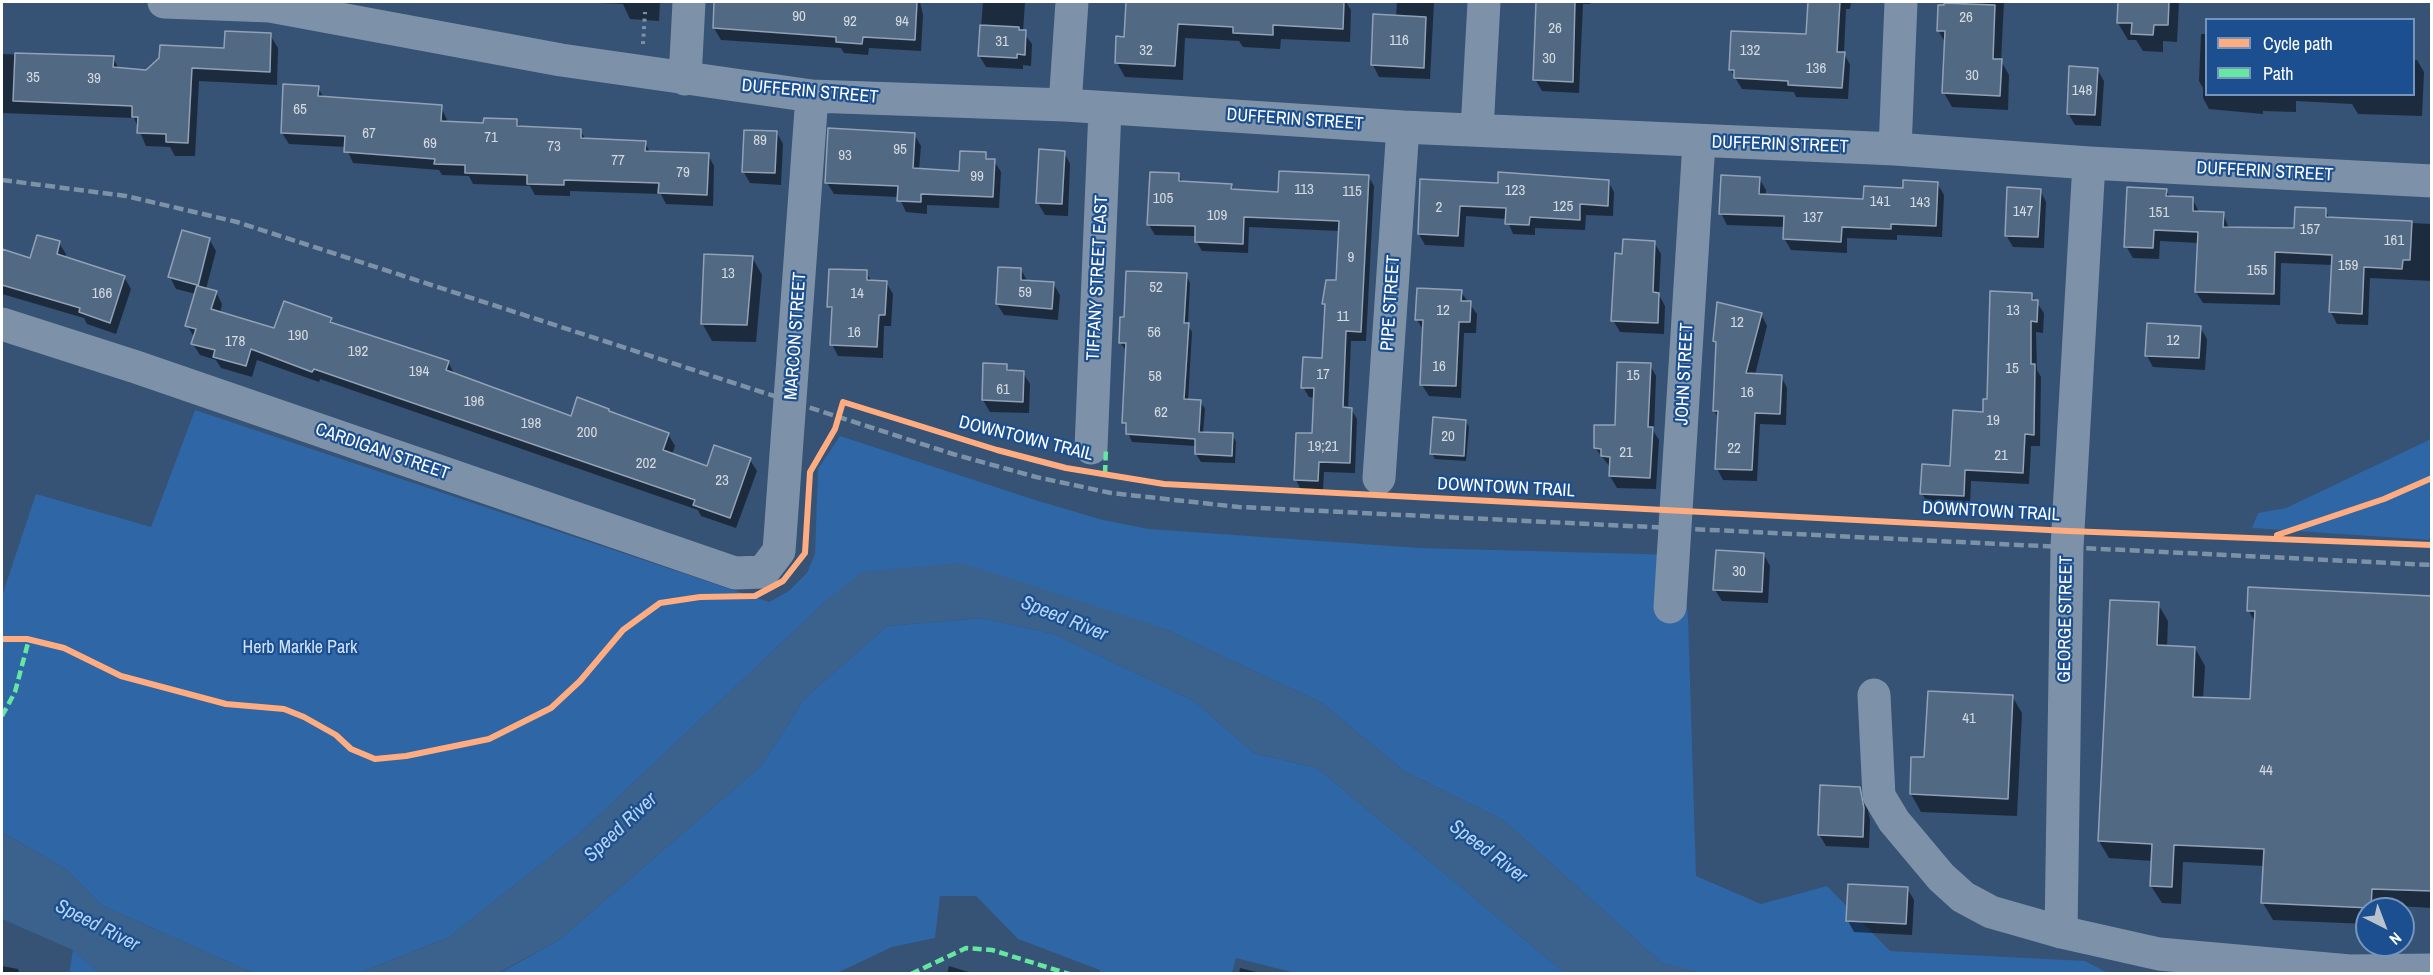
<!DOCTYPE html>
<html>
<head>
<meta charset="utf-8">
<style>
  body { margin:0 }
  #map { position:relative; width:2433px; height:975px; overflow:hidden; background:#365274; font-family:"Archivo Narrow",sans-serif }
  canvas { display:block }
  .frame { position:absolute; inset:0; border:3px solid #fff; pointer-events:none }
  .legend { position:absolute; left:2205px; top:18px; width:210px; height:78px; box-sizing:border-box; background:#1b4f8f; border:2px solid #7695bc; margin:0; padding:8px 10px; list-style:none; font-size:18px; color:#fff }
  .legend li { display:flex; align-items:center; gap:12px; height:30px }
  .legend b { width:30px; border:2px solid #7695bc }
  .north { position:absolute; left:2355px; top:897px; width:60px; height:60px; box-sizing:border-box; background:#1b4f8f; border:2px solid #7695bc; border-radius:50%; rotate:138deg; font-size:16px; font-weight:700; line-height:24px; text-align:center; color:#fff }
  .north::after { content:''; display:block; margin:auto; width:21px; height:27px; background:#b9c2ce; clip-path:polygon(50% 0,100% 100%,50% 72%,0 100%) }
</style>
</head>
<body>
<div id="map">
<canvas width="2433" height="975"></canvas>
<div class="frame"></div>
<ul class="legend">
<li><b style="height:8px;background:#ffac80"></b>Cycle path</li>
<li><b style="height:8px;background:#66e7a1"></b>Path</li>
</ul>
<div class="north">N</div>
</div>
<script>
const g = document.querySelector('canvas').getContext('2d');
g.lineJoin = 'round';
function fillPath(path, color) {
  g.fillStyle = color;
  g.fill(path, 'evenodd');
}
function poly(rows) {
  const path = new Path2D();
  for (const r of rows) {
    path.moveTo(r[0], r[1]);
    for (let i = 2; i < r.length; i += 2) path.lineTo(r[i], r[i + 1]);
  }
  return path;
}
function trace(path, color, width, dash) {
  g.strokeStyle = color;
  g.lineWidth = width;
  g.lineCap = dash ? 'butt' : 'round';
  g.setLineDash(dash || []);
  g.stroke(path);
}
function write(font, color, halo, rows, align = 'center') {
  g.font = font + ' "Archivo Narrow",sans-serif';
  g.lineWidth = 4.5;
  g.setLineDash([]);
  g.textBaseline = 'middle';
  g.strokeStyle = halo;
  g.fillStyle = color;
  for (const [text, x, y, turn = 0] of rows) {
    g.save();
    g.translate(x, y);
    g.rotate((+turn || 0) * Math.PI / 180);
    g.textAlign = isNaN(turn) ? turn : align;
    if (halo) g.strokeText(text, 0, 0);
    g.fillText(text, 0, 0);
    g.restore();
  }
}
fillPath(poly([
  [195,410,769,602,789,591,807,573,815,554,818,469,840,436,1035,500,1103,520,1149,529,1420,548,1680,555,1688,615,1696,876,1761,904,1827,886,1890,951,2085,961,2108,973,1704,974,1662,963,1503,820,1404,771,1322,703,1163,628,828,599,578,835,449,937,359,973,253,973,101,905,66,869,2,832,2,596,36,494,151,527],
  [2431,439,2431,540,2252,528,2258,513,2286,508],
  [982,618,1054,634,1194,701,1254,753,1317,768,1565,973,1299,974,1236,958,1232,973,1100,973,1100,970,1018,939,976,896,940,896,935,938,892,947,837,973,498,974,559,940,761,766,805,698,887,626],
  [73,950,100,973,69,974]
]), '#2f66a5');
fillPath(poly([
  [961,563,1163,628,1322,703,1404,771,1503,820,1662,963,1704,973,1565,973,1317,768,1254,753,1194,701,1054,634,982,618,887,626,805,698,761,766,559,940,498,973,359,973,449,937,578,835,828,599,862,572],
  [2,832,66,869,101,905,253,973,100,973,73,950,2,919]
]), '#3b618d');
fillPath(poly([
  [579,2,660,2,659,21,630,19,623,4],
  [716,2,920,2,923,15,921,51,869,48,868,55,844,53,841,48,721,40,714,28],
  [983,2,1025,2,1023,32,1032,44,1031,66,1023,65,1023,69,986,67,979,55],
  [1127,2,1346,2,1351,10,1350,42,1281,39,1280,49,1243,47,1239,41,1185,38,1183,80,1125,77,1117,63,1125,38],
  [1397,2,1434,2,1430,79,1379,77,1373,65,1396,17],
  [1539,2,1590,2,1590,4,1583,4,1579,93,1542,91,1535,79],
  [1809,2,1851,2,1850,9,1846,9,1844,53,1850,65,1848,99,1796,97,1794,92,1742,89,1730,69,1808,36],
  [1946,2,2004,2,2001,61,2009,75,2008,110,1952,107,1944,93,1946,44,1938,30],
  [2119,2,2179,2,2177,42,2163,41,2163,52,2143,51,2136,40,2128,40,2118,23],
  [2201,34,2206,34,2206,94,2414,94,2414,60,2417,60,2424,72,2422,116,2358,114,2352,104,2296,101,2296,112,2263,111,2263,114,2209,109,2203,98,2203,88,2199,81],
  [270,35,278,48,277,85,199,81,195,156,175,156,170,147,146,146,134,118,2,113,2,54,113,58,119,69,147,71],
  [2097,69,2104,81,2101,126,2075,125,2068,113],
  [318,88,324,98,441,107,448,122,485,125,517,121,520,128,580,130,586,140,645,143,650,152,708,155,714,166,713,206,666,204,661,194,570,191,570,196,535,195,530,186,473,184,469,176,442,175,439,170,353,163,346,147,289,144,282,133],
  [777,133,783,144,781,185,750,183,743,171],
  [914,134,921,146,919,170,961,172,985,154,989,161,994,161,1001,172,999,208,927,205,927,214,906,212,899,197,834,194,827,183],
  [1064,152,1070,164,1068,216,1045,215,1038,203],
  [1178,175,1183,183,1231,185,1234,191,1280,194,1368,176,1374,186,1366,341,1351,341,1348,409,1351,409,1357,419,1355,473,1324,472,1323,490,1301,490,1296,480,1313,435,1315,398,1309,397,1303,387,1324,359,1326,307,1324,304,1338,282,1340,231,1249,227,1248,253,1202,251,1196,241,1196,236,1155,235,1149,225],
  [1759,178,1766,190,1766,196,1865,200,1937,183,1944,195,1942,237,1897,235,1897,240,1847,238,1847,253,1791,250,1784,238,1785,227,1727,225,1721,213],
  [1421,181,1499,184,1608,181,1614,192,1613,216,1586,215,1585,230,1535,228,1535,235,1513,234,1507,219,1466,216,1464,247,1425,245,1419,234],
  [2040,190,2046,202,2044,248,2013,247,2006,235],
  [2166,191,2170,197,2192,198,2199,212,2223,213,2229,229,2296,229,2325,210,2330,219,2432,224,2432,281,2370,278,2368,325,2337,324,2331,312,2333,265,2281,263,2280,305,2203,303,2196,292,2199,243,2160,241,2159,259,2133,258,2126,246],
  [209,239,216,251,206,289,216,292,222,304,220,313,275,330,331,319,333,324,448,362,455,375,572,418,610,414,668,434,675,446,672,454,708,468,750,460,757,471,736,528,701,516,698,510,320,379,319,382,257,360,252,377,221,368,216,360,200,355,193,344,194,337,187,325,196,294,176,289,170,277],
  [1654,242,1661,254,1659,295,1665,306,1664,334,1620,332,1613,320],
  [59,243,66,254,65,258,124,277,131,289,116,334,87,324,84,318,2,294,2,251,31,259],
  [752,257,762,275,756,342,712,341,702,323],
  [1021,270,1028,282,1053,283,1060,295,1058,320,1004,315,997,304],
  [866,272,872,282,886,282,893,294,891,326,884,326,883,358,838,356,832,344,833,313,829,306],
  [1186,275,1190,283,1188,325,1192,332,1188,401,1200,401,1205,409,1203,433,1232,434,1236,442,1235,463,1201,462,1196,454,1196,446,1132,442,1124,423,1127,351,1120,343,1125,319],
  [1461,292,1477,314,1476,333,1464,333,1461,398,1429,396,1422,385,1424,331,1417,320],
  [2031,294,2044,313,2043,333,2036,332,2037,370,2041,377,2040,446,2031,446,2029,484,1971,481,1970,507,1929,505,1922,494,1951,467,1984,413],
  [1761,314,1767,326,1755,375,1781,376,1787,388,1786,425,1760,424,1757,481,1723,480,1717,468,1719,419,1714,411,1717,345,1715,341],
  [2200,327,2207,339,2205,370,2153,367,2147,356],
  [1006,365,1010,372,1023,373,1030,384,1029,413,990,412,983,400],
  [1650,365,1656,376,1654,432,1659,440,1656,489,1617,488,1610,476,1611,468,1595,448,1616,427],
  [1466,421,1469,427,1466,461,1435,459,1432,453],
  [1764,555,1770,566,1768,603,1722,601,1715,590],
  [2432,597,2432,908,2381,905,2381,909,2367,909,2367,924,2273,920,2263,903,2265,866,2183,862,2181,904,2162,903,2151,886,2153,861,2109,858,2099,841,2158,604,2168,621,2167,647,2195,648,2205,666,2203,699,2251,701,2256,623,2248,610],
  [2012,696,2022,713,2017,816,1921,812,1911,794,1913,758,1926,759],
  [1859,788,1866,800,1870,820,1869,848,1826,846,1819,834],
  [1907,888,1914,900,1912,935,1854,932,1848,921],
  [2,966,18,969,20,974,2,974],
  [949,966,975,974,947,974],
  [1240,968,1264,974,1239,974]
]), '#0007');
const building = poly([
  [714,2,917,2,915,40,863,37,862,44,836,42,836,37,713,28,714,2],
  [1126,2,1344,2,1343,29,1273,25,1273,35,1233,33,1233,27,1178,24,1175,66,1115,63,1116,36,1124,37,1126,2],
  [1536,2,1575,2,1573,82,1533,80,1536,2],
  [1808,2,1840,2,1837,52,1845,52,1842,88,1788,85,1788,81,1734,78,1734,70,1729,70,1731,31,1806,34,1808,2],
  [2118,2,2169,2,2168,25,2154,25,2153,35,2131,34,2132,23,2117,23,2118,2],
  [1944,3,1995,5,1993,59,2002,59,2000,96,1942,93,1945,31,1937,31,1938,5,1944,5,1944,3],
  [1373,14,1426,17,1424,68,1371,65,1373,14],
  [980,25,1019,27,1019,30,1026,30,1025,55,1017,54,1017,58,978,56,980,25],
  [225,31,271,33,270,72,192,68,188,143,166,142,166,134,137,133,138,117,132,117,132,106,13,101,15,53,114,56,113,67,146,70,159,58,160,45,224,48,225,31],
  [2069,66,2098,68,2095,115,2067,114,2069,66],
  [283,84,319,86,318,96,442,105,441,121,483,123,484,118,517,119,517,126,581,129,581,138,646,141,645,151,709,153,707,195,658,193,659,183,564,180,564,185,527,184,527,175,465,173,465,165,434,164,435,159,344,152,345,136,281,133,283,84],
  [828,128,915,133,913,168,959,171,960,151,986,152,986,159,995,159,993,197,921,194,921,202,897,201,898,186,825,183,828,128],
  [744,130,777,131,775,173,742,172,744,130],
  [1039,149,1065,151,1062,204,1036,203,1039,149],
  [1279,171,1369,175,1361,332,1346,331,1343,407,1352,408,1350,463,1319,462,1318,481,1294,480,1296,433,1312,433,1314,388,1301,388,1303,357,1322,358,1325,304,1322,304,1326,280,1336,280,1339,221,1244,217,1243,244,1195,242,1195,226,1147,225,1150,172,1179,173,1179,181,1232,184,1231,189,1278,192,1279,171],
  [1498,172,1609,180,1608,206,1580,204,1580,220,1530,217,1529,225,1505,224,1506,208,1460,206,1458,236,1418,234,1420,179,1498,183,1498,172],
  [1721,175,1760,177,1759,194,1863,199,1864,186,1903,188,1903,180,1938,182,1936,226,1891,224,1891,229,1842,227,1841,242,1783,239,1784,216,1719,214,1721,175],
  [2007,187,2041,189,2038,237,2005,236,2007,187],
  [2127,187,2167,189,2166,196,2193,197,2193,211,2224,212,2223,227,2294,228,2295,207,2326,208,2326,217,2412,221,2410,260,2403,260,2402,269,2364,267,2362,314,2329,312,2332,255,2275,252,2274,294,2195,292,2198,232,2154,230,2153,248,2124,247,2127,187],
  [182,230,210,238,198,286,217,291,211,309,274,328,284,301,332,318,330,322,449,361,446,370,571,416,577,397,609,409,609,411,669,433,663,450,707,466,714,445,751,458,730,518,693,505,695,500,314,369,312,372,251,349,246,366,213,357,215,350,191,344,196,329,185,326,197,285,168,277,182,230],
  [37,235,60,241,57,254,125,276,110,323,79,312,80,308,2,285,2,249,30,258,37,235],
  [1623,239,1655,241,1653,292,1659,293,1658,323,1611,321,1615,253,1622,254,1623,239],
  [704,254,753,256,747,325,701,324,704,254],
  [998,267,1021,268,1021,280,1054,282,1052,309,996,304,998,267],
  [829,269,867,270,867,280,887,281,885,315,879,315,877,347,830,345,832,307,827,307,829,269],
  [1126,271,1187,273,1184,323,1189,323,1184,399,1201,400,1199,432,1233,433,1232,456,1195,454,1195,439,1126,434,1126,423,1122,423,1126,343,1119,343,1120,317,1124,317,1126,271],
  [1417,288,1462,290,1461,301,1471,301,1470,322,1459,322,1456,386,1420,385,1423,320,1415,320,1417,288],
  [1990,291,2032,293,2032,300,2038,300,2037,322,2031,321,2031,364,2035,364,2034,435,2025,434,2023,473,1965,470,1964,496,1920,494,1922,464,1950,466,1953,410,1983,412,1983,399,1987,399,1990,291],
  [1717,302,1762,313,1746,373,1782,375,1780,414,1755,413,1752,470,1715,469,1718,411,1713,411,1716,342,1713,341,1717,302],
  [2147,323,2201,326,2199,358,2145,356,2147,323],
  [1617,362,1651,363,1648,427,1653,427,1650,478,1609,476,1610,457,1601,456,1601,449,1594,448,1594,425,1615,425,1617,362],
  [983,363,1007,364,1007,370,1024,371,1023,402,982,400,983,363],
  [1433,417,1466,420,1464,456,1430,454,1433,417],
  [1716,550,1764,553,1762,592,1713,590,1716,550],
  [2248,587,2432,596,2432,891,2372,889,2371,908,2261,903,2264,849,2174,845,2172,887,2150,886,2152,844,2098,841,2110,600,2159,602,2157,645,2195,647,2193,697,2250,699,2255,611,2247,611,2248,587],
  [1928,691,2013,695,2008,799,1910,794,1911,757,1924,757,1928,691],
  [1820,785,1860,787,1864,808,1863,837,1818,835,1820,785],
  [1848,884,1908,887,1906,924,1846,921,1848,884]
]);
fillPath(building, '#526984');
trace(building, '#92a2b6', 1.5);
trace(poly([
  [643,44,645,12]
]), '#7d92a8', 4, [3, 4.5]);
trace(poly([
  [164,2,270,6,561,60,812,96,1065,105,1403,127,1895,149,2089,163,2432,181],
  [685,79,689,2],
  [1065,105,1072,2],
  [1477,130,1484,2],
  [1895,149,1901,2],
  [2,324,136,367,735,573,763,572,779,551,812,96],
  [1091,448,1105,109],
  [1379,478,1403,127],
  [1670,607,1699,142],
  [1874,695,1879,796,1894,821,1941,877,1963,897,1991,912,2061,932,2159,954,2350,971,2432,970],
  [2061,932,2067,547,2089,163]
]), '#7d92a8', 33);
trace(poly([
  [2,180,126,196,237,222,953,454,1036,477,1111,493,1239,507,2432,565]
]), '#7e92a7', 4.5, [10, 4.5]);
trace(poly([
  [1105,474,1106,448],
  [2,716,15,692,29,639],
  [911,974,966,948,992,950,1069,974]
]), '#66e7a1', 4.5, [9, 4.5]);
trace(poly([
  [2277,535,2384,499,2432,478],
  [2,639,27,639,64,648,121,676,226,704,284,709,304,717,336,735,351,749,375,759,406,756,489,739,551,708,580,681,623,630,660,603,700,597,755,596,783,581,805,553,810,472,835,429,843,402,997,450,1066,468,1164,484,2068,531,2432,545]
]), '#ffac80', 6);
write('15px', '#d4dae0', null, [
  ["90",799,17],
  ["26",1966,18],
  ["92",850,22],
  ["94",902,22],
  ["26",1555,29],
  ["116",1399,41],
  ["31",1002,42],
  ["32",1146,51],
  ["132",1750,51],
  ["30",1549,59],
  ["136",1816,69],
  ["30",1972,76],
  ["35",33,78],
  ["39",94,79],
  ["148",2082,91],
  ["65",300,110],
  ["67",369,134],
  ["71",491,138],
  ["89",760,141],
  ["69",430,144],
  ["73",554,147],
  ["95",900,150],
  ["93",845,156],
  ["77",618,161],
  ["79",683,173],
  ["99",977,177],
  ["113",1304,190],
  ["123",1515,191],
  ["115",1352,192],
  ["105",1163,199],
  ["141",1880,202],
  ["143",1920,203],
  ["125",1563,207],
  ["2",1439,208],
  ["147",2023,212],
  ["151",2159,213],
  ["109",1217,216],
  ["137",1813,218],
  ["157",2310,230],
  ["161",2394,241],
  ["9",1351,258],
  ["159",2348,266],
  ["155",2257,271],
  ["13",728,274],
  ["52",1156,288],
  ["59",1025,293],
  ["166",102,294],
  ["14",857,294],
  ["12",1443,311],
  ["13",2013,311],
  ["11",1343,317],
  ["12",1737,323],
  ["16",854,333],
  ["56",1154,333],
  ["190",298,336],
  ["12",2173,341],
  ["178",235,342],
  ["192",358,352],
  ["16",1439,367],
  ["15",2012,369],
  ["194",419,372],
  ["17",1323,375],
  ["15",1633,376],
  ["58",1155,377],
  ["61",1003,390],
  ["16",1747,393],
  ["196",474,402],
  ["62",1161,413],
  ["19",1993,421],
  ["198",531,424],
  ["200",587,433],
  ["20",1448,437],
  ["19;21",1323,447],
  ["22",1734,449],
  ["21",1626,453],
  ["21",2001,456],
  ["202",646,464],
  ["23",722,481],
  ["30",1739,572],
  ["41",1969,719],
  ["44",2266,771]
]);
write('18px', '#fff', '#1b4f8f', [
  ["DUFFERIN STREET",810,92,5],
  ["DUFFERIN STREET",1295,120,4],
  ["DUFFERIN STREET",1780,145,2],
  ["DUFFERIN STREET",2265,172,3],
  ["TIFFANY STREET EAST",1098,278,-87],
  ["PIPE STREET",1391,303,-86],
  ["MARCON STREET",796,336,-86],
  ["JOHN STREET",1685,374,-87],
  ["DOWNTOWN TRAIL",1026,439,14],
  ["CARDIGAN STREET",382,452,19],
  ["DOWNTOWN TRAIL",1506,488,3],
  ["DOWNTOWN TRAIL",1991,512,3],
  ["GEORGE STREET",2066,619,-89]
]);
write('18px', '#cfe3fa', '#1b4f8f', [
  ["Herb Markle Park",300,648]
]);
write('italic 20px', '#b5d3f5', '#1b4f8f', [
  ["Speed River",1064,619,22],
  ["Speed River",621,828,-43],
  ["Speed River",1488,852,37],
  ["Speed River",97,926,27]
]);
</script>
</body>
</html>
